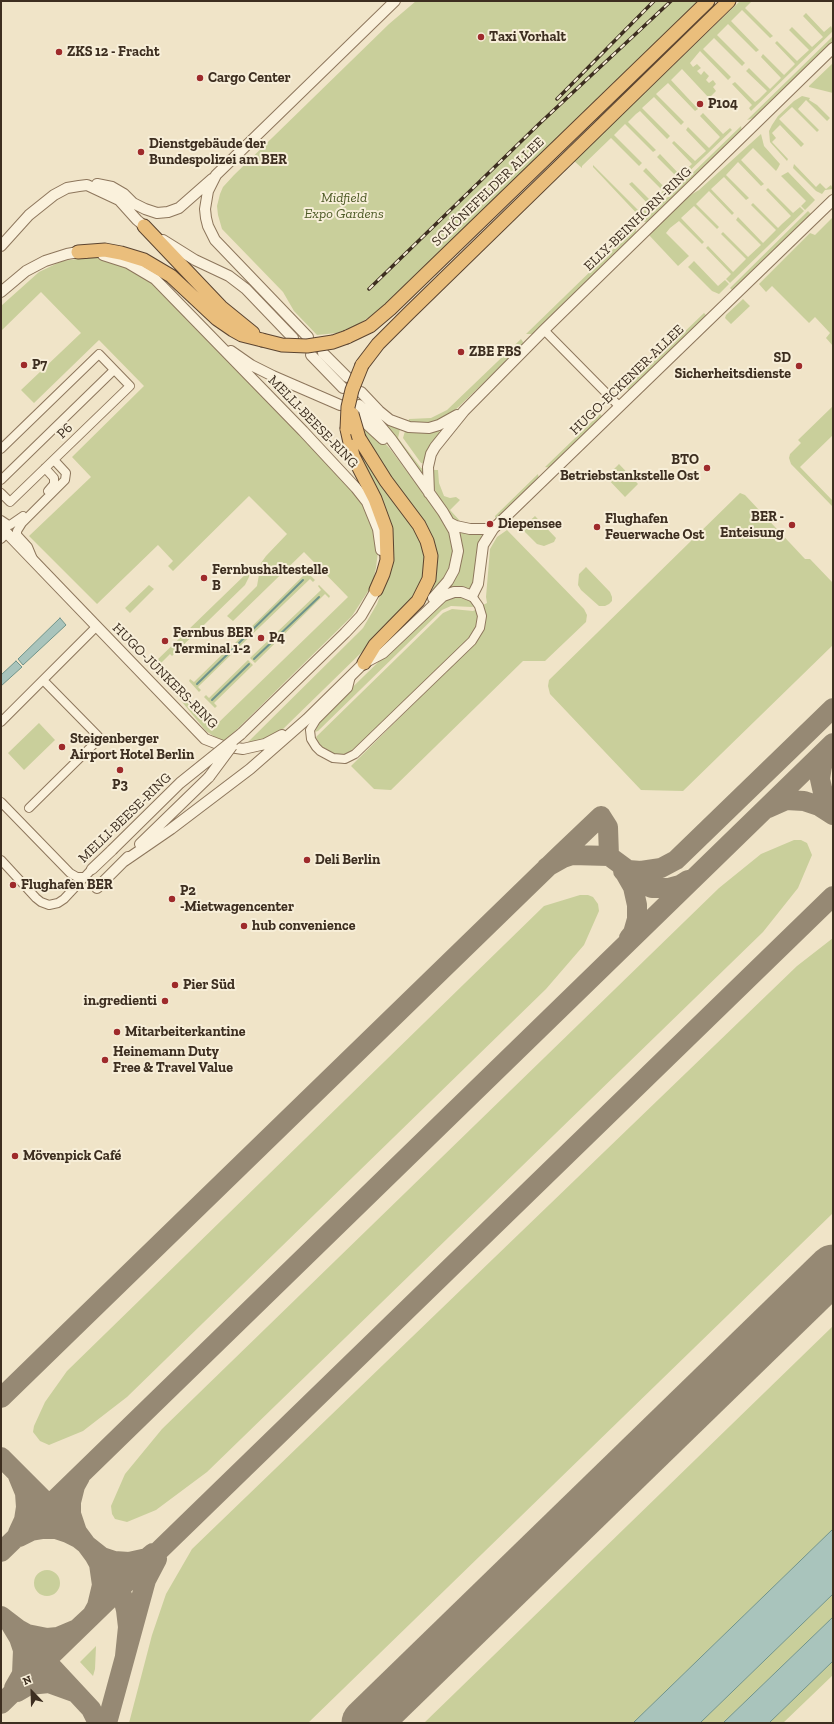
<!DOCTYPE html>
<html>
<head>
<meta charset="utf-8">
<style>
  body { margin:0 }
  #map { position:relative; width:834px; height:1724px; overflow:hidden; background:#f0e4c8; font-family:"Zilla Slab",serif }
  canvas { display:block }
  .frame { position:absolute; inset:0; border:2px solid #3d2e20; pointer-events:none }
  .north { position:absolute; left:12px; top:1672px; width:40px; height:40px; -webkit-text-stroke:3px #f7eed8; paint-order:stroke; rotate:337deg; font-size:11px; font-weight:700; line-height:16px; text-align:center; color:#3d2e20 }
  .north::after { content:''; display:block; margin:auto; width:14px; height:18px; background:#3d2e20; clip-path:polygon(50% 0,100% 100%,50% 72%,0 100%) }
</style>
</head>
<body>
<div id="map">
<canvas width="834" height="1724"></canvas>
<div class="frame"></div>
<div class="north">N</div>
</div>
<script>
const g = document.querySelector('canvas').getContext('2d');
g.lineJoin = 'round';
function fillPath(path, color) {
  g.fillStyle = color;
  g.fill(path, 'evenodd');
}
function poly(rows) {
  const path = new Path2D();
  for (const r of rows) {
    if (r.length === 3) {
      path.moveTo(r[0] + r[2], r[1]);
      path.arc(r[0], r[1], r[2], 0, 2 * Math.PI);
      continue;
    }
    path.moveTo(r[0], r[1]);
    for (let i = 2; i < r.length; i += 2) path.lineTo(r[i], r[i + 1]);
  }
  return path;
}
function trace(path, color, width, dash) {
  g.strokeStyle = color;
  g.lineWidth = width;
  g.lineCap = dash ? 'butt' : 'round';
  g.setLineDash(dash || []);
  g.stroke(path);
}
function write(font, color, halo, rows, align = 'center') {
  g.font = font + ' "Zilla Slab",serif';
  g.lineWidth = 4;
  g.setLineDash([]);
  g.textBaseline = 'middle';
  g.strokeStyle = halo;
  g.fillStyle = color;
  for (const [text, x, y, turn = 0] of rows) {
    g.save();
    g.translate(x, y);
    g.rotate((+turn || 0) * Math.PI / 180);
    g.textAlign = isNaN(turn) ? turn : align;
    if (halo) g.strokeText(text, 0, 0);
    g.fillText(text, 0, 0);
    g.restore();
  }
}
fillPath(poly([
  [416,1,698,1,381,310,355,326,337,333,317,335,294,311,283,292,222,229,218,215,217,206,220,194,223,187,234,175,389,24],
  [740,1,752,1,745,8,773,36,770,38,742,10,731,21,759,50,756,52,728,24,717,35,745,63,742,66,714,38,703,49,731,77,728,80,700,51,690,63,693,67,697,64,701,68,697,71,701,75,704,71,709,76,706,80,709,83,713,80,716,84,713,87,716,91,709,98,682,69,671,80,698,109,695,111,668,83,656,94,684,122,681,125,654,97,642,108,670,136,667,139,640,111,636,114,628,122,656,150,653,152,625,124,614,135,642,163,639,166,611,138,582,166,582,168,574,161],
  [806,13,824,32,831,26,833,31,751,111,749,108,752,105,732,84,735,82,755,102,759,99,767,91,746,71,749,68,770,89,781,78,761,57,763,54,784,75,795,64,775,43,777,41,797,61,809,50,789,30,792,27,812,47,823,37,803,16],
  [832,37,833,44,757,117,747,120],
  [833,63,833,93,809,87,809,86],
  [802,96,810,98,809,100,817,105,830,118,827,121,806,100,798,109,819,130,817,132,792,107,779,119,804,144,801,147,780,125,772,133,776,138,772,142,788,159,787,161,770,142,769,131,772,125,778,116,794,101],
  [703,113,723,134,730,128,732,130,648,211,646,209,649,205,629,184,632,182,652,202,663,191,643,171,646,168,666,189,678,178,657,157,660,154,680,175,692,164,672,143,674,141,695,161,706,151,686,130,688,127,709,148,720,137,700,116],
  [741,126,742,132,647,223,643,221],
  [761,134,764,146,780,164,778,168,776,171,753,148,741,160,764,184,761,186,738,162,726,175,749,198,746,200,724,177,711,189,734,213,732,215,709,191,696,204,719,227,717,229,694,206,681,218,704,242,702,244,679,221,670,228,666,233,689,256,678,266,648,234,682,200,699,190],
  [794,164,816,187,820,183,826,189,831,185,833,189,825,190,822,194,816,191,793,168],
  [593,165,641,213,645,210,647,212,641,218,593,167],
  [788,172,815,200,805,210,801,206,806,201,781,176],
  [768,188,793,213,800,207,804,211,730,283,726,279,731,274,706,248,708,246,733,272,746,259,721,234,723,232,748,257,761,245,736,220,738,217,763,243,776,230,751,205,753,203,778,228,782,224,791,216,766,190],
  [808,211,812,215,733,291,730,288],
  [833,217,833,346,826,338,830,333,815,317,809,323,772,286,766,292,759,284,810,233,815,235],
  [637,226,635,236,534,334,526,334],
  [84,258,104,258,149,278,354,490,364,504,374,528,378,551,376,568,372,585,352,616,225,741,215,737,206,731,173,691,169,683,171,681,215,726,348,597,304,552,233,621,227,616,257,586,261,563,266,556,287,534,249,496,173,571,168,566,173,561,158,545,97,604,29,536,91,477,72,457,144,386,99,340,34,403,21,390,81,333,41,292,1,331,1,306,39,272,62,261],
  [694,261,718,286,725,280,729,284,719,294,712,291,688,267],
  [743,299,750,306,731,324,725,318,726,315],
  [704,313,707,316,630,391,626,388],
  [521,339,523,342,523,345,449,416,441,420,425,424,408,423,409,419,431,418,447,410],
  [361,399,384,420,400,429,398,438,421,468,425,469,425,479,361,402],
  [833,406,833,435,800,467,833,501,833,507,791,464,789,458,790,454,801,443,798,440],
  [600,414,603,417,551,468,545,467],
  [361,425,383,441,391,450,448,527,454,548,452,565,441,585,424,601,435,560,366,440],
  [439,430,440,434,426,464,421,463,403,438,405,431,426,433],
  [356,445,362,455,420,535,426,556,424,578,405,610,281,731,262,741,246,744,356,635,363,628,377,604,382,590,388,574,367,475],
  [619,464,638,484,625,497,606,477],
  [431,470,438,470,439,483,444,496,450,498,456,497,460,500,450,510,460,521,453,519,439,499,432,483],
  [538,474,539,480,496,521,495,516],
  [740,493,745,495,805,559,810,559,833,583,833,645,683,791,641,790,550,694,548,686,549,680],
  [535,516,556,538,554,542,544,546,537,544,523,530,523,527],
  [507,530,584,609,587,615,586,622,545,661,523,661,391,790,374,789,351,766,477,641,485,626,486,614,483,605,487,603,486,597,490,549,497,537],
  [459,531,481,533,482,535,479,543,475,581,471,587,468,589,452,588,450,586,458,573,461,562,462,549],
  [586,567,610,592,612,597,612,601,609,604,605,606,599,606,581,590,578,585,579,574],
  [304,569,315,580,313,582,310,579,239,647,235,643,305,574,302,571],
  [250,570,249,577,245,585,172,656,170,654,157,667,154,663],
  [149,585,154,589,130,613,125,608],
  [319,585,330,596,329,598,325,594,255,663,250,658,321,590,318,586],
  [456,596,468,599,475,606,472,607,451,606,442,610,318,731,315,732,320,721,326,713,440,602],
  [452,609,473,611,477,609,479,615,476,627,468,640,350,753,336,755,321,746,316,737,443,613],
  [233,644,237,649,198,687,201,690,199,692,189,681,190,679,194,682],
  [248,660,253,665,214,703,217,706,215,708,204,697,206,695,209,698],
  [39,723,55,740,24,770,8,753],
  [794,840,801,840,807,843,812,855,798,888,763,932,207,1472,156,1510,127,1522,115,1519,112,1514,111,1506,125,1474,162,1429,719,888,761,854],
  [580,895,588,895,593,897,598,904,599,911,584,945,546,989,127,1397,83,1431,49,1445,40,1441,33,1432,34,1426,45,1402,67,1371,544,906],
  [833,938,833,1213,308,1723,129,1723,152,1635,166,1594,192,1549,797,966],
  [833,1326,833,1529,633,1723,424,1723],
  [47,1583,13],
  [833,1594,833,1617,723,1723,700,1723],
  [96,1646,95,1669,93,1676,80,1662],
  [833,1661,833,1675,783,1723,769,1723]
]), '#c9cf9b');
const water = poly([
  [60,618,66,625,23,665,18,659,60,618],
  [16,661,22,667,1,686,1,675,16,661],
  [833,1529,833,1594,700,1723,633,1723,833,1529],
  [833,1617,833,1661,769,1723,723,1723,833,1617]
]);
fillPath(water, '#a9c4bc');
trace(water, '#6f938a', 1);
trace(poly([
  [239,643,303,580],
  [254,659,319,597],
  [197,684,234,648],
  [212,700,249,664]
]), '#6f938a', 2);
trace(poly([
  [830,748,822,766,820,779,824,797,833,813],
  [768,808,786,800,804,801,819,806,833,815],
  [609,856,628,870,641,871,661,868,676,860,833,708],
  [623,871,631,879,652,888,669,888,680,885,688,880],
  [625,873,633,887,637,905,637,919,633,933,629,938],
  [1,1398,73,1328,559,856,601,816,608,827,609,856,572,855,563,858,547,867],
  [1,1457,58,1514],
  [18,1533,24,1520,26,1507,25,1493,18,1476],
  [19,1537,31,1531,43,1529,56,1529,68,1533,78,1538,102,1557,114,1561,129,1562,147,1558,153,1553],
  [1,1552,833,743],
  [115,1578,123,1598,126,1610,128,1627,125,1656],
  [1,1616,18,1629,27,1634,47,1638,58,1637,77,1629,92,1615,97,1606,102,1585,99,1564,94,1555,77,1532,71,1514,71,1502,75,1486,80,1477],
  [10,1623,19,1638,23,1650,22,1674,14,1688],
  [37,1651,91,1709,98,1723],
  [17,1692,29,1685,49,1683,74,1692],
  [1,1704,833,896],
  [107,1723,146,1580,157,1559]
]), '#968974', 20);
trace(poly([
  [366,1723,833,1269]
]), '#968974', 49);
const minor = poly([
  [544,330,619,406],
  [1,449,99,354,130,386,10,502,1,493],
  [45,468,54,478,54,484,48,491],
  [1,480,114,370],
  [1,520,7,524,10,525,23,516],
  [1,539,7,533],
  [33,559,28,547,17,535,17,531,22,523,65,480,66,473,54,460],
  [351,676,348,688,316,720,310,730,311,739,316,747,320,751,333,758,345,759,355,754,472,641,480,628,482,616,479,606,472,596],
  [43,680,98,736],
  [1,722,96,627],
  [1,802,70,873,77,877,85,877],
  [29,808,97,741],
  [1,860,36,898,41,902,49,905,58,903,64,899,92,869]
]);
const tertiary = poly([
  [97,184,112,187,124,194,133,203,145,209,157,213,168,212,179,208,212,179],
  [163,240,195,260,229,276,246,289,293,338],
  [1,246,29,215,54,195,67,188,79,186,87,185,119,200,137,220,149,230],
  [103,255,128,263,155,279,303,431,356,488,367,502,378,529,381,550],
  [1,292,26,271,45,261,67,254,78,252,85,253],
  [308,337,215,240,208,226,206,218,205,209,208,191,216,175,395,1],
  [231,351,251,365,273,376,340,405],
  [323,353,347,377],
  [311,355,343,388],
  [361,392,379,411,390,420,409,427,429,428,439,425,457,415],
  [359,405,377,422,391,439,443,512,454,531,458,551,454,570,448,581,433,598],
  [359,417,383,439],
  [429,493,428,467,431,454,435,447,464,411,544,330,833,48],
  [450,523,456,526,470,529,493,529],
  [1,527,205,739,223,746,243,749,265,744,282,735],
  [364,663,383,653,443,596,454,592,462,592,472,596,478,584,483,545,493,529,833,200],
  [241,734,345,633,361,616,376,590,378,584],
  [140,844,209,777],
  [123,862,171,829,250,769,307,719,369,658],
  [92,869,112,850],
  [97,888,128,857]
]);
const trunk = poly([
  [144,226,221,307,253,333],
  [78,252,105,250,121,253,144,260,171,276,217,319,233,330,242,335,262,340],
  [347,337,370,326,390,309,708,1],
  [362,365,378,344,409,313,729,1],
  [347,429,353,456,375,499,386,529,387,560,383,574,376,590],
  [359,438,386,481,419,525,427,541,431,556,429,579,418,601,375,645,364,663]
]);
trace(minor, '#8d765c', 10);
trace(tertiary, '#8d765c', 12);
trace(trunk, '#5b4430', 15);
trace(minor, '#faf1dc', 8);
trace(tertiary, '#faf1dc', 10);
trace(trunk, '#eabe7c', 13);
const rail = poly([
  [557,99,654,1],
  [369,289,539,124,671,1]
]);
trace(rail, '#3d2e20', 3.5);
trace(rail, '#f7eed8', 2, [6]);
const tertiaryBridge = poly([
  [209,777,232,746],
  [112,850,180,783,241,734]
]);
const trunkBridge = poly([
  [262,340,282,345,307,346,333,342,347,337],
  [352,414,359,438],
  [347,429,348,407,352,390,362,365]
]);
trace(tertiaryBridge, '#8d765c', 12, []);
trace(trunkBridge, '#5b4430', 15, []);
trace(tertiaryBridge, '#faf1dc', 10);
trace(trunkBridge, '#eabe7c', 13);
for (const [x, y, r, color] of [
  [481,37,4,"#9e2a2b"],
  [59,52,4,"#9e2a2b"],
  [200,78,4,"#9e2a2b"],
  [700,104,4,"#9e2a2b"],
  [141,152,4,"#9e2a2b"],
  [461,352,4,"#9e2a2b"],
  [24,365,4,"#9e2a2b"],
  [799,366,4,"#9e2a2b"],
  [707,468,4,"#9e2a2b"],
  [490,524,4,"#9e2a2b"],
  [792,525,4,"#9e2a2b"],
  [597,527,4,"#9e2a2b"],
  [204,578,4,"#9e2a2b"],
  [261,638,4,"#9e2a2b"],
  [165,641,4,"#9e2a2b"],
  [62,747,4,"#9e2a2b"],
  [120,770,4,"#9e2a2b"],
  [307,860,4,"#9e2a2b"],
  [13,885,4,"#9e2a2b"],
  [172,899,4,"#9e2a2b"],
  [244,926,4,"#9e2a2b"],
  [175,985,4,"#9e2a2b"],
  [165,1001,4,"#9e2a2b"],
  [117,1032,4,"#9e2a2b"],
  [105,1060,4,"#9e2a2b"],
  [15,1156,4,"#9e2a2b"]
]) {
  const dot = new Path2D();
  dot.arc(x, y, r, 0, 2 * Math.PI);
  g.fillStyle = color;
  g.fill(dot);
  trace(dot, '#f7eed8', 1.5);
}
write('bold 14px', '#3d2e20', '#f7eed8', [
  ["Taxi Vorhalt",489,37],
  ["ZKS 12 - Fracht",67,52],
  ["Cargo Center",208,78],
  ["P104",708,104],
  ["Dienstgebäude der",149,144],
  ["Bundespolizei am BER",149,160],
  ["ZBE FBS",469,352],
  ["SD",791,358,"right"],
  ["Sicherheitsdienste",791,374,"right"],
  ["P7",32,365],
  ["BTO",699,460,"right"],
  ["Betriebstankstelle Ost",699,476,"right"],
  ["BER -",784,517,"right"],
  ["Enteisung",784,533,"right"],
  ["Flughafen",605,519],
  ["Feuerwache Ost",605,535],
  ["Diepensee",498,524],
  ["Fernbushaltestelle",212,570],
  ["B",212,586],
  ["Fernbus BER",173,633],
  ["Terminal 1-2",173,649],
  ["P4",269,638],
  ["Steigenberger",70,739],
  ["Airport Hotel Berlin",70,755],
  ["P3",120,785,"center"],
  ["Deli Berlin",315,860],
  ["Flughafen BER",21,885],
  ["P2",180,891],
  ["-Mietwagencenter",180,907],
  ["hub convenience",252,926],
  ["Pier Süd",183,985],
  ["in.gredienti",157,1001,"right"],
  ["Mitarbeiterkantine",125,1032],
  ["Heinemann Duty",113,1052],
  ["Free & Travel Value",113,1068],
  ["Mövenpick Café",23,1156]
], 'left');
write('14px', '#3d2e20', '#f7eed8', [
  ["SCHÖNEFELDER ALLEE",488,192,-44],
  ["ELLY-BEINHORN-RING",638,219,-44],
  ["HUGO-ECKENER-ALLEE",627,380,-44],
  ["MELLI-BEESE-RING",313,422,46],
  ["P6",65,431,-44],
  ["HUGO-JUNKERS-RING",165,676,45],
  ["MELLI-BEESE-RING",125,818,-44]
]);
write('italic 14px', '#4d5a26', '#f7eed8', [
  ["Midfield",344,198],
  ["Expo Gardens",344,214]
]);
</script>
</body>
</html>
